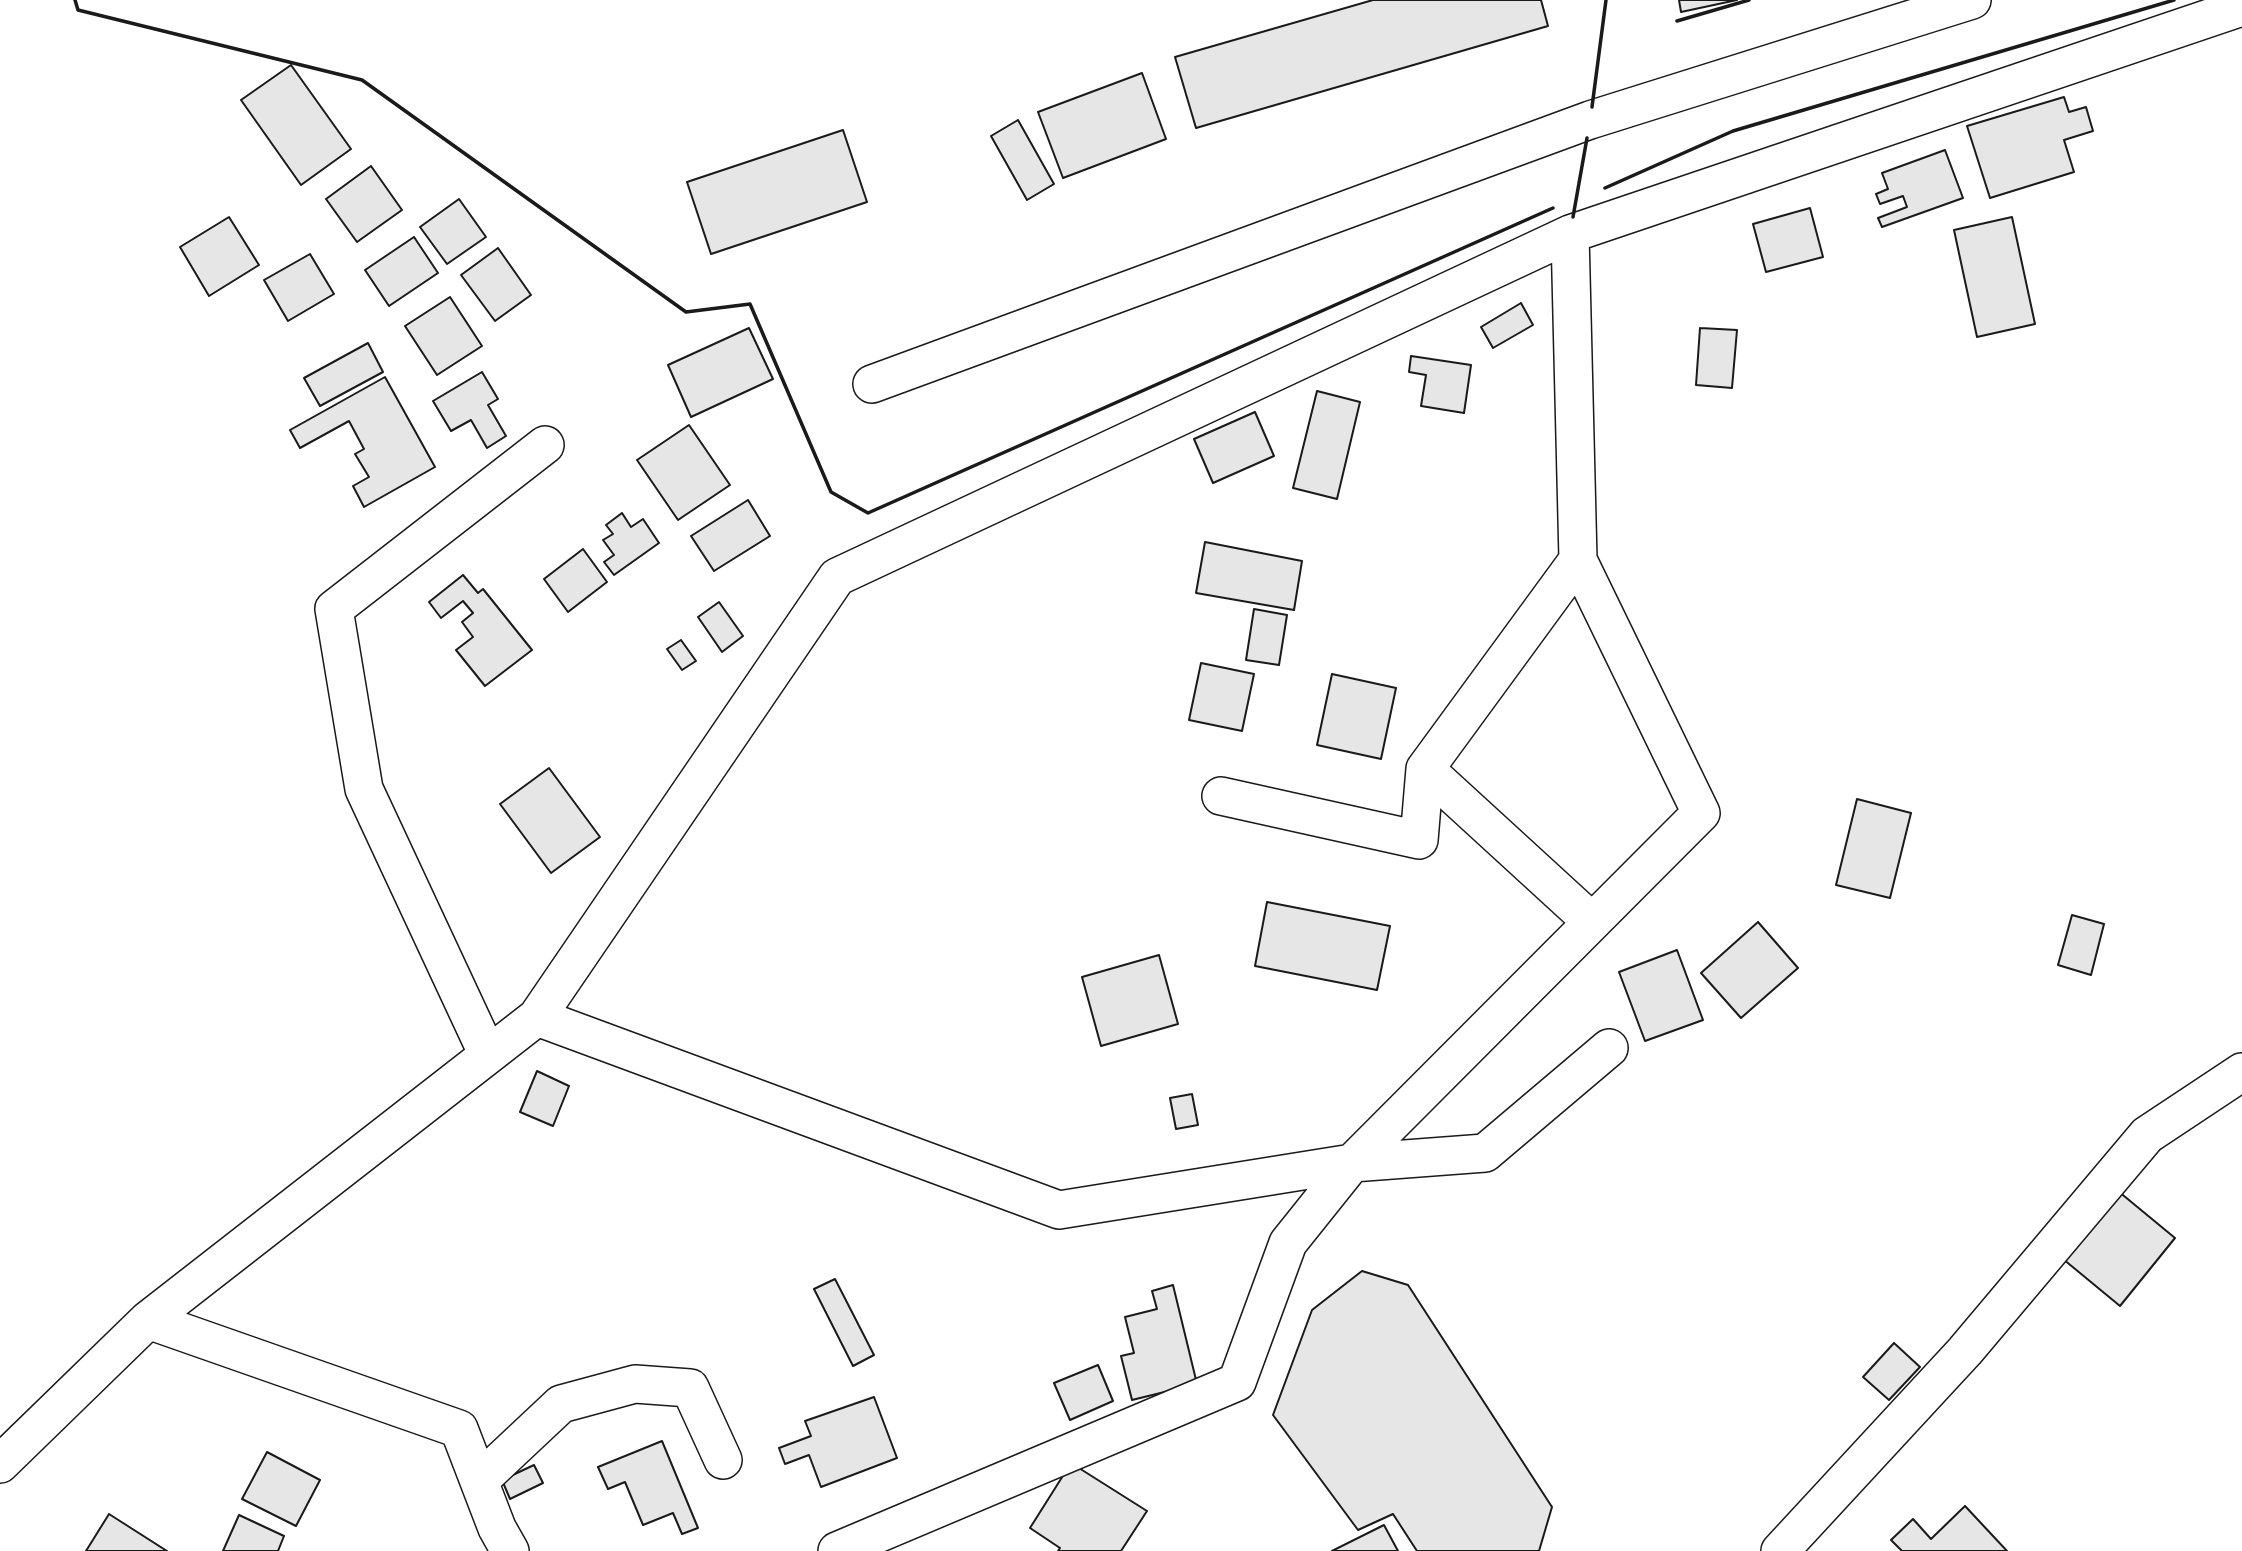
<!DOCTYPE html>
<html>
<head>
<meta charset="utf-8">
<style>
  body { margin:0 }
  canvas { display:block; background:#fff }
</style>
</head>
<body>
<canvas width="2242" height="1551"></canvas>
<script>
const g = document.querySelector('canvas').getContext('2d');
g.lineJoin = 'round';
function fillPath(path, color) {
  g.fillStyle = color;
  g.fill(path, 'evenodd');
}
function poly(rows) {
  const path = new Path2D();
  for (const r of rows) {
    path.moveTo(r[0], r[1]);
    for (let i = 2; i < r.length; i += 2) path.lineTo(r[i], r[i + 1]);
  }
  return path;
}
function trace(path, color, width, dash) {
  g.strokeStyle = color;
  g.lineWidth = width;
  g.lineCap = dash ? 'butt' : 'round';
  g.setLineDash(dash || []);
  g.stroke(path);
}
const building = poly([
  [1373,0,1541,0,1548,26,1196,128,1175,57,1373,0],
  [1679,0,1737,0,1681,12,1679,0],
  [291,65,351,149,301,185,241,100,291,65],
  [1142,73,1166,139,1063,178,1038,112,1142,73],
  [2064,97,2069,112,2086,107,2093,131,2064,140,2074,172,1990,198,1967,126,2064,97],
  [1018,120,1054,184,1027,200,991,136,1018,120],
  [843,130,867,202,711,254,687,182,843,130],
  [1945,150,1963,198,1882,227,1878,218,1907,207,1903,196,1880,204,1876,194,1888,189,1882,173,1945,150],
  [371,166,402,210,357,242,326,199,371,166],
  [459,199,486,237,447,264,420,227,459,199],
  [1810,208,1823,257,1766,272,1753,224,1810,208],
  [229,217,259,265,209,296,180,247,229,217],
  [2012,217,2035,324,1977,337,1954,230,2012,217],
  [414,237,438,273,389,306,365,270,414,237],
  [498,248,531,295,495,321,461,275,498,248],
  [310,254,334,294,288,321,264,280,310,254],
  [450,297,482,346,437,375,405,326,450,297],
  [1521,303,1533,325,1493,348,1481,327,1521,303],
  [749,328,773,379,691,417,668,365,749,328],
  [1700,328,1737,330,1732,388,1696,385,1700,328],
  [368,343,383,372,320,406,304,378,368,343],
  [1411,356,1471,365,1464,413,1421,406,1426,375,1409,372,1411,356],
  [482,372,498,399,488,405,506,436,487,448,471,420,451,431,433,401,482,372],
  [385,377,435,467,364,507,353,486,369,477,355,454,364,449,349,421,300,448,290,430,385,377],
  [1317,391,1360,402,1337,499,1293,488,1317,391],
  [1255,412,1274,456,1213,483,1194,439,1255,412],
  [689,425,730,485,678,520,637,460,689,425],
  [748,500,770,536,714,571,691,536,748,500],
  [622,513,631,527,643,519,659,543,614,575,604,562,614,555,603,540,613,534,606,525,622,513],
  [1205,542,1302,561,1294,610,1196,593,1205,542],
  [583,549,607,582,568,612,544,579,583,549],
  [463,575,478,593,483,589,532,650,485,686,456,650,473,637,462,622,473,613,463,601,441,618,429,602,463,575],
  [719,602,743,636,722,652,698,617,719,602],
  [1254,609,1287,615,1279,665,1246,660,1254,609],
  [681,640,696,661,682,670,667,649,681,640],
  [1201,663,1254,674,1242,731,1189,720,1201,663],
  [1332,674,1396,688,1381,759,1317,745,1332,674],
  [549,768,600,837,551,873,500,804,549,768],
  [1857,799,1911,813,1890,898,1836,885,1857,799],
  [1267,902,1390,926,1377,990,1255,966,1267,902],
  [2072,915,2104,924,2091,975,2058,965,2072,915],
  [1758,922,1798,968,1741,1018,1701,973,1758,922],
  [1677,950,1703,1020,1645,1041,1619,972,1677,950],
  [1159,955,1178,1024,1101,1046,1082,977,1159,955],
  [537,1071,569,1086,553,1126,520,1112,537,1071],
  [1192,1094,1198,1125,1176,1129,1170,1098,1192,1094],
  [2118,1191,2175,1238,2120,1306,2063,1259,2118,1191],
  [1362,1271,1408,1285,1552,1507,1539,1551,1417,1551,1393,1514,1358,1530,1273,1415,1312,1310,1362,1271],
  [835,1279,874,1355,853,1366,814,1289,835,1279],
  [1173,1285,1197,1384,1132,1400,1121,1356,1134,1353,1125,1317,1157,1309,1152,1291,1173,1285],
  [1894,1343,1920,1367,1889,1400,1863,1377,1894,1343],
  [1098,1365,1113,1401,1070,1420,1054,1383,1098,1365],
  [874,1397,897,1458,821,1487,809,1455,785,1464,779,1448,811,1436,805,1421,874,1397],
  [662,1441,698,1528,682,1534,673,1513,643,1525,625,1482,608,1489,598,1467,662,1441],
  [267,1452,320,1480,296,1526,242,1499,267,1452],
  [1071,1463,1147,1511,1121,1551,1058,1551,1060,1548,1030,1528,1071,1463],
  [534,1465,543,1483,510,1499,502,1480,534,1465],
  [1965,1506,2007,1551,1902,1551,1891,1540,1913,1519,1931,1539,1965,1506],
  [109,1514,167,1551,86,1551,109,1514],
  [239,1515,284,1536,278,1551,223,1551,239,1515],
  [1384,1525,1398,1551,1332,1551,1384,1525]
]);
fillPath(building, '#e6e6e6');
trace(building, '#1a1a1a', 2);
const minor = poly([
  [872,384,1590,120,1972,0],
  [1578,560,1425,769,1592,922],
  [1221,796,1419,840,1425,769],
  [537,1017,1059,1210,1352,1163,1485,1153,1609,1048],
  [488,1055,364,789,334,609,545,445],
  [148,1320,459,1429,497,1528,510,1551],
  [0,1464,148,1320,537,1017,837,577,1570,234,2242,7],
  [479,1481,561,1404,635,1384,690,1388,723,1460],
  [837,1551,1237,1382,1288,1243,1352,1163,1701,813,1578,560,1570,234],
  [1780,1551,1965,1351,2147,1135,2242,1072]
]);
trace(minor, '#1a1a1a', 40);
trace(minor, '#fff', 37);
trace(poly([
  [75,0,78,10,362,80,686,312,750,304,831,492,868,513,1553,208],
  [1677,21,1749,0],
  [1592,107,1606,0],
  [1605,188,1733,131,2174,0],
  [1573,217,1587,138]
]), '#1a1a1a', 3.5);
</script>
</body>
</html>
